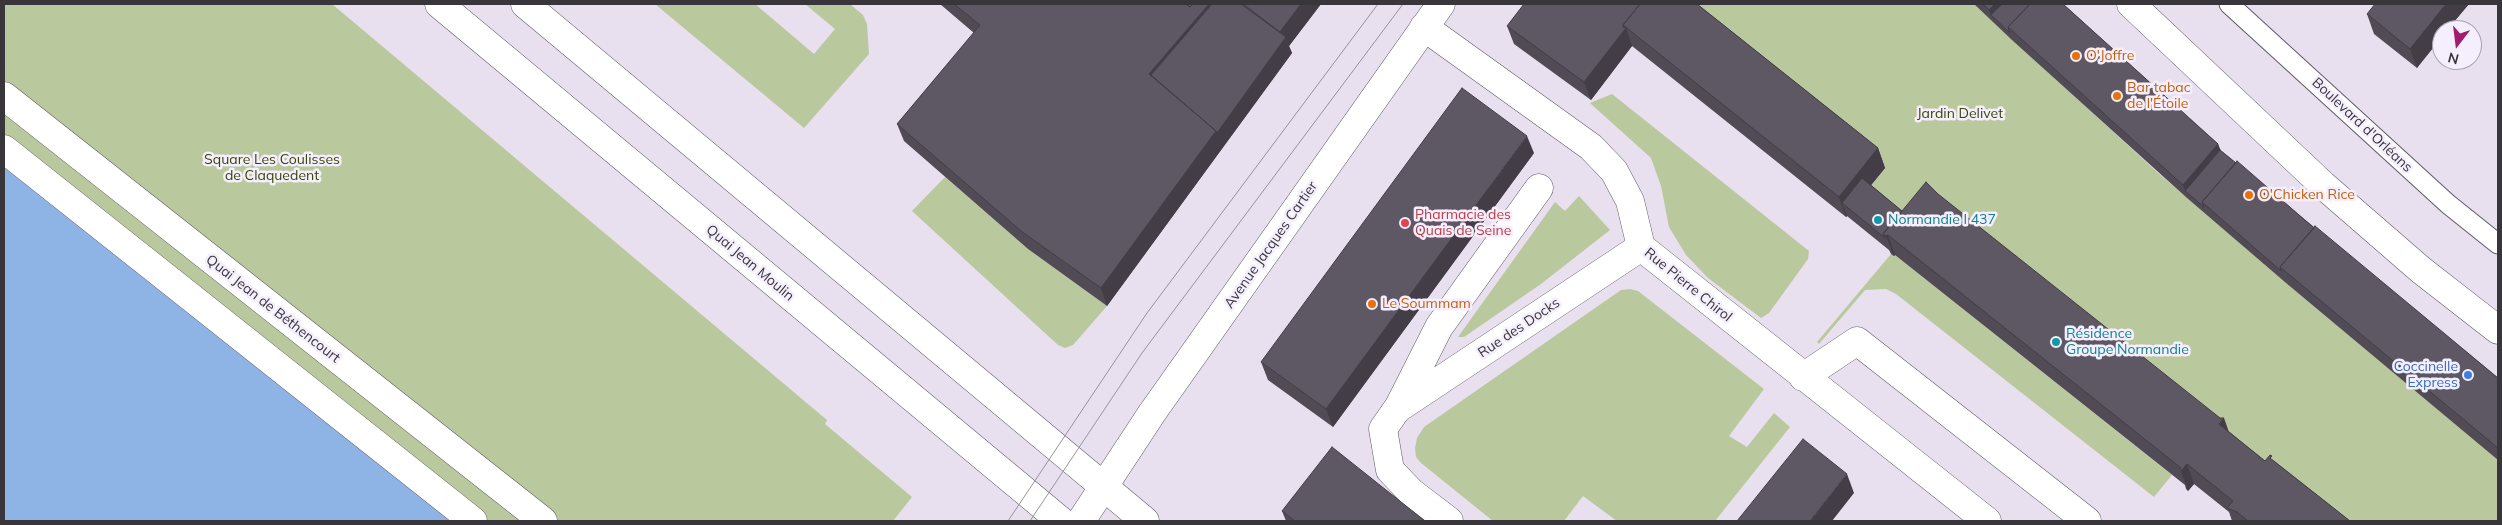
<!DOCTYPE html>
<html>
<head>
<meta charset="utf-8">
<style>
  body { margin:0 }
  #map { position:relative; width:2502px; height:525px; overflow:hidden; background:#e8e0ef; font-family:Mulish,sans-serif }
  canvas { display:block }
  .frame { position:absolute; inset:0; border:5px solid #38353b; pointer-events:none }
  .north { position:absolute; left:2432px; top:20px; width:50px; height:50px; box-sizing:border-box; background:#f5eefd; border:1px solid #a9a4af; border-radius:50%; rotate:195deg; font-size:14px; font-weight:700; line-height:20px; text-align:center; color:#38353b }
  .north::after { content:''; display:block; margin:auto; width:18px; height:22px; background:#a11c6a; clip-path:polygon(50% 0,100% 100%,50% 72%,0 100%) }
</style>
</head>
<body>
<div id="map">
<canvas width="2502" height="525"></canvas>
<div class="frame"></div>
<div class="north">N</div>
</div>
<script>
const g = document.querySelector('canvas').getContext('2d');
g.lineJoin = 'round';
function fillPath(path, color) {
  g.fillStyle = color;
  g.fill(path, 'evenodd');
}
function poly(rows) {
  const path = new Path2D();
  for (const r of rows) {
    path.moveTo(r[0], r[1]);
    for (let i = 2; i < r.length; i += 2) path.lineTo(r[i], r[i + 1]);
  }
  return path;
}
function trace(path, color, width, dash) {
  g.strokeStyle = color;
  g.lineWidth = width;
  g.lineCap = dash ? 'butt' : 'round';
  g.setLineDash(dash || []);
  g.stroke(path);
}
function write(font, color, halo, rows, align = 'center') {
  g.font = font + ' Mulish,sans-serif';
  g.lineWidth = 5;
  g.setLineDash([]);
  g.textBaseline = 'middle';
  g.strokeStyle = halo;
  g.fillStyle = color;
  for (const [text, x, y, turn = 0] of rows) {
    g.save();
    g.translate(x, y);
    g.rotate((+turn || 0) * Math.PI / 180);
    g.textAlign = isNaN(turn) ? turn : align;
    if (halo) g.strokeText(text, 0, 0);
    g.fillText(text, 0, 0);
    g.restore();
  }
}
fillPath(poly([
  [4,4,332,4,827,420,825,424,912,497,893,521,452,521,4,166],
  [655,4,755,4,814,54,835,29,805,4,850,4,863,15,867,24,869,54,804,128],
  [1679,4,1974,4,2157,172,2286,283,2498,459,2498,521,2332,521,1913,227,1867,191,1885,167],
  [1612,94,1809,251,1808,259,1769,313,1761,318,1708,278,1686,255,1669,227,1661,186,1651,158,1590,103],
  [945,177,1028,249,1107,306,1073,345,1065,348,1058,345,912,211],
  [1579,196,1610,230,1541,284,1464,337,1458,337,1555,202,1565,211],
  [1891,254,1895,255,2172,475,2154,497,1896,294,1886,289,1865,290,1819,344,1817,342],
  [1630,289,1638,291,1764,389,1729,436,1747,447,1774,413,1790,427,1715,521,1617,521,1583,496,1564,521,1493,521,1421,463,1416,457,1415,448,1417,438,1424,427,1621,290]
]), '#b9c89d');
fillPath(poly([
  [4,166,452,521,4,521]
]), '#8eb4e5');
const service = poly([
  [2229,4,2448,204,2498,244]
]);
const pedestrian = poly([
  [4,96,543,521],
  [4,149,473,521]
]);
const minor = poly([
  [2131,4,2323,185,2421,270,2498,330],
  [1424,27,1591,147,1614,171,1630,201,1641,247,1987,521],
  [1803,377,1857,341,2087,521],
  [1398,408,1439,327,1539,188],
  [1449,521,1411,492,1390,470,1383,429,1397,409,1641,247]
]);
const tertiary = poly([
  [1081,521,1152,413,1441,4]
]);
const secondary = poly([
  [439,4,1061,521],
  [525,4,1145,521]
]);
trace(service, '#605a66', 21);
trace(pedestrian, '#605a66', 29);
trace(minor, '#605a66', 29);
trace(tertiary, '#605a66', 29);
trace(secondary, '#605a66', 29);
trace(service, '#fff', 19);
trace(pedestrian, '#fff', 28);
trace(minor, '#fff', 28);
trace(tertiary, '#fff', 28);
trace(secondary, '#fff', 28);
trace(poly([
  [1008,521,1147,313,1378,4],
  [1030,521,1142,353,1403,4]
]), '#97919c', 1);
fillPath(poly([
  [940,4,1321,4,1289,46,1292,53,1107,306,1028,249,904,141,897,124,974,33],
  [1697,4,1878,148,1885,168,1871,185,1902,211,1938,194,2265,461,2274,461,2350,521,2232,521,2229,512,2194,484,2188,491,2186,489,2185,485,1895,255,1894,256,1891,254,1889,250,1847,216,1846,217,1632,46,1591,100,1514,44,1507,26],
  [1974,4,2063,4,2218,144,2220,150,2236,163,2498,378,2498,460,2286,283,2187,198,2012,40],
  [2469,4,2447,30,2442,30,2417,68,2374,34,2367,14],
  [1534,153,1333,427,1268,380,1261,362],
  [1282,511,1425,521,1286,521]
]), '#514b56');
fillPath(poly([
  [1209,4,1228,4,1161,86,1149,74],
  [1301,4,1321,4,1289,46,1292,53,1107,306,1101,288,1216,131,1284,40,1280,32],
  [1995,4,2011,4,1991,15,1989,10],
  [2446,4,2469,4,2447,30,2442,30,2442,37,2417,68,2410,49],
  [1626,28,1632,46,1591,100,1584,82],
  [1527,136,1534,153,1333,427,1326,409],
  [2218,144,2223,156,2185,191,2183,185],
  [1878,148,1885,168,1851,210,1842,203,1847,216,1846,217,1839,197],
  [1888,235,1895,255,1894,256,1886,236],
  [2224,418,2231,438,2219,424],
  [2187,464,2194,484,2188,491,2181,471],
  [1847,474,1854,493,1832,521,1810,521]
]), '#423d46');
const building = poly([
  [954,4,1186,4,1190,7,1193,4,1209,4,1149,74,1216,131,1101,288,1021,231,897,124,980,25,954,4],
  [1186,4,1193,4,1190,7,1186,4],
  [1212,4,1241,4,1286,37,1217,133,1216,131,1151,75,1212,4],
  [1243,4,1301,4,1280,32,1243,4],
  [1524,4,1640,4,1623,25,1623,27,1626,28,1584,82,1507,26,1524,4],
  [1640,4,1697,4,1878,148,1839,197,1623,25,1640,4],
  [1983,4,1995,4,1989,10,1983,4],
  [2002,4,2030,4,2008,27,2010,33,1991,15,2002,4],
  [2030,4,2063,4,2218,144,2183,185,2008,27,2030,4],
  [2375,4,2446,4,2410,49,2367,14,2375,4],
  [1462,88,1527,136,1326,409,1261,362,1462,88],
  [2220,150,2236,163,2202,202,2204,207,2185,191,2220,150],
  [2237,161,2314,228,2280,267,2281,271,2202,202,2237,161],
  [1862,178,1902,211,1883,234,1885,238,1842,203,1862,178],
  [1926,182,1938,194,2220,418,2224,418,2219,424,2265,461,2270,455,2272,456,2270,458,2350,521,2248,521,2237,512,2227,508,2233,501,2187,464,2181,471,2179,469,2181,468,1888,235,1886,236,1883,234,1926,182],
  [2315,226,2498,378,2498,448,2280,267,2315,226],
  [1803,439,1847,474,1810,521,1737,521,1803,439],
  [1332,447,1425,521,1295,521,1282,511,1332,447]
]);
fillPath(building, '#5e5764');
trace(building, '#423d46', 1);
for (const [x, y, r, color] of [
  [2076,56,5,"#e8710a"],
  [2117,96,5,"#e8710a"],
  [2249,195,5,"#e8710a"],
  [1878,220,5,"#0f9aa8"],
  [1405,223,5,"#e0444e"],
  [1372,304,5,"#e8710a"],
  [2056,342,5,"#0f9aa8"],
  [2468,375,5,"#3f7fe0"]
]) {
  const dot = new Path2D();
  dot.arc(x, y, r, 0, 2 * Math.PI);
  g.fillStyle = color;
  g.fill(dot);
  trace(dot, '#f5eefd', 2);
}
write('14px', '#c56008', '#f5eefd', [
  ["O'Joffre",2086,56],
  ["Bar tabac",2127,88],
  ["de l'Étoile",2127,104],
  ["O'Chicken Rice",2259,195],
  ["Le Soummam",1382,304]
], 'left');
write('14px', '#354602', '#f5eefd', [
  ["Jardin Delivet",1960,114],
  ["Square Les Coulisses",272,160],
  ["de Claquedent",272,176]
]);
write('14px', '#38353b', '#f5eefd', [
  ["Boulevard d'Orléans",2362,125,43],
  ["Avenue Jacques Cartier",1271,245,-55],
  ["Quai Jean Moulin",750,263,40],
  ["Rue Pierre Chirol",1688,285,39],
  ["Quai Jean de Béthencourt",273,309,38],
  ["Rue des Docks",1519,328,-34]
]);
write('14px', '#be3a42', '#f5eefd', [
  ["Pharmacie des",1415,215],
  ["Quais de Seine",1415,231]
], 'left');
write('14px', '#0d838f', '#f5eefd', [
  ["Normandie I 437",1888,220],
  ["Résidence",2066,334],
  ["Groupe Normandie",2066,350]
], 'left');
write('14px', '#366cbe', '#f5eefd', [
  ["Coccinelle",2458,367],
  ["Express",2458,383]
], 'right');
</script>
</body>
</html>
